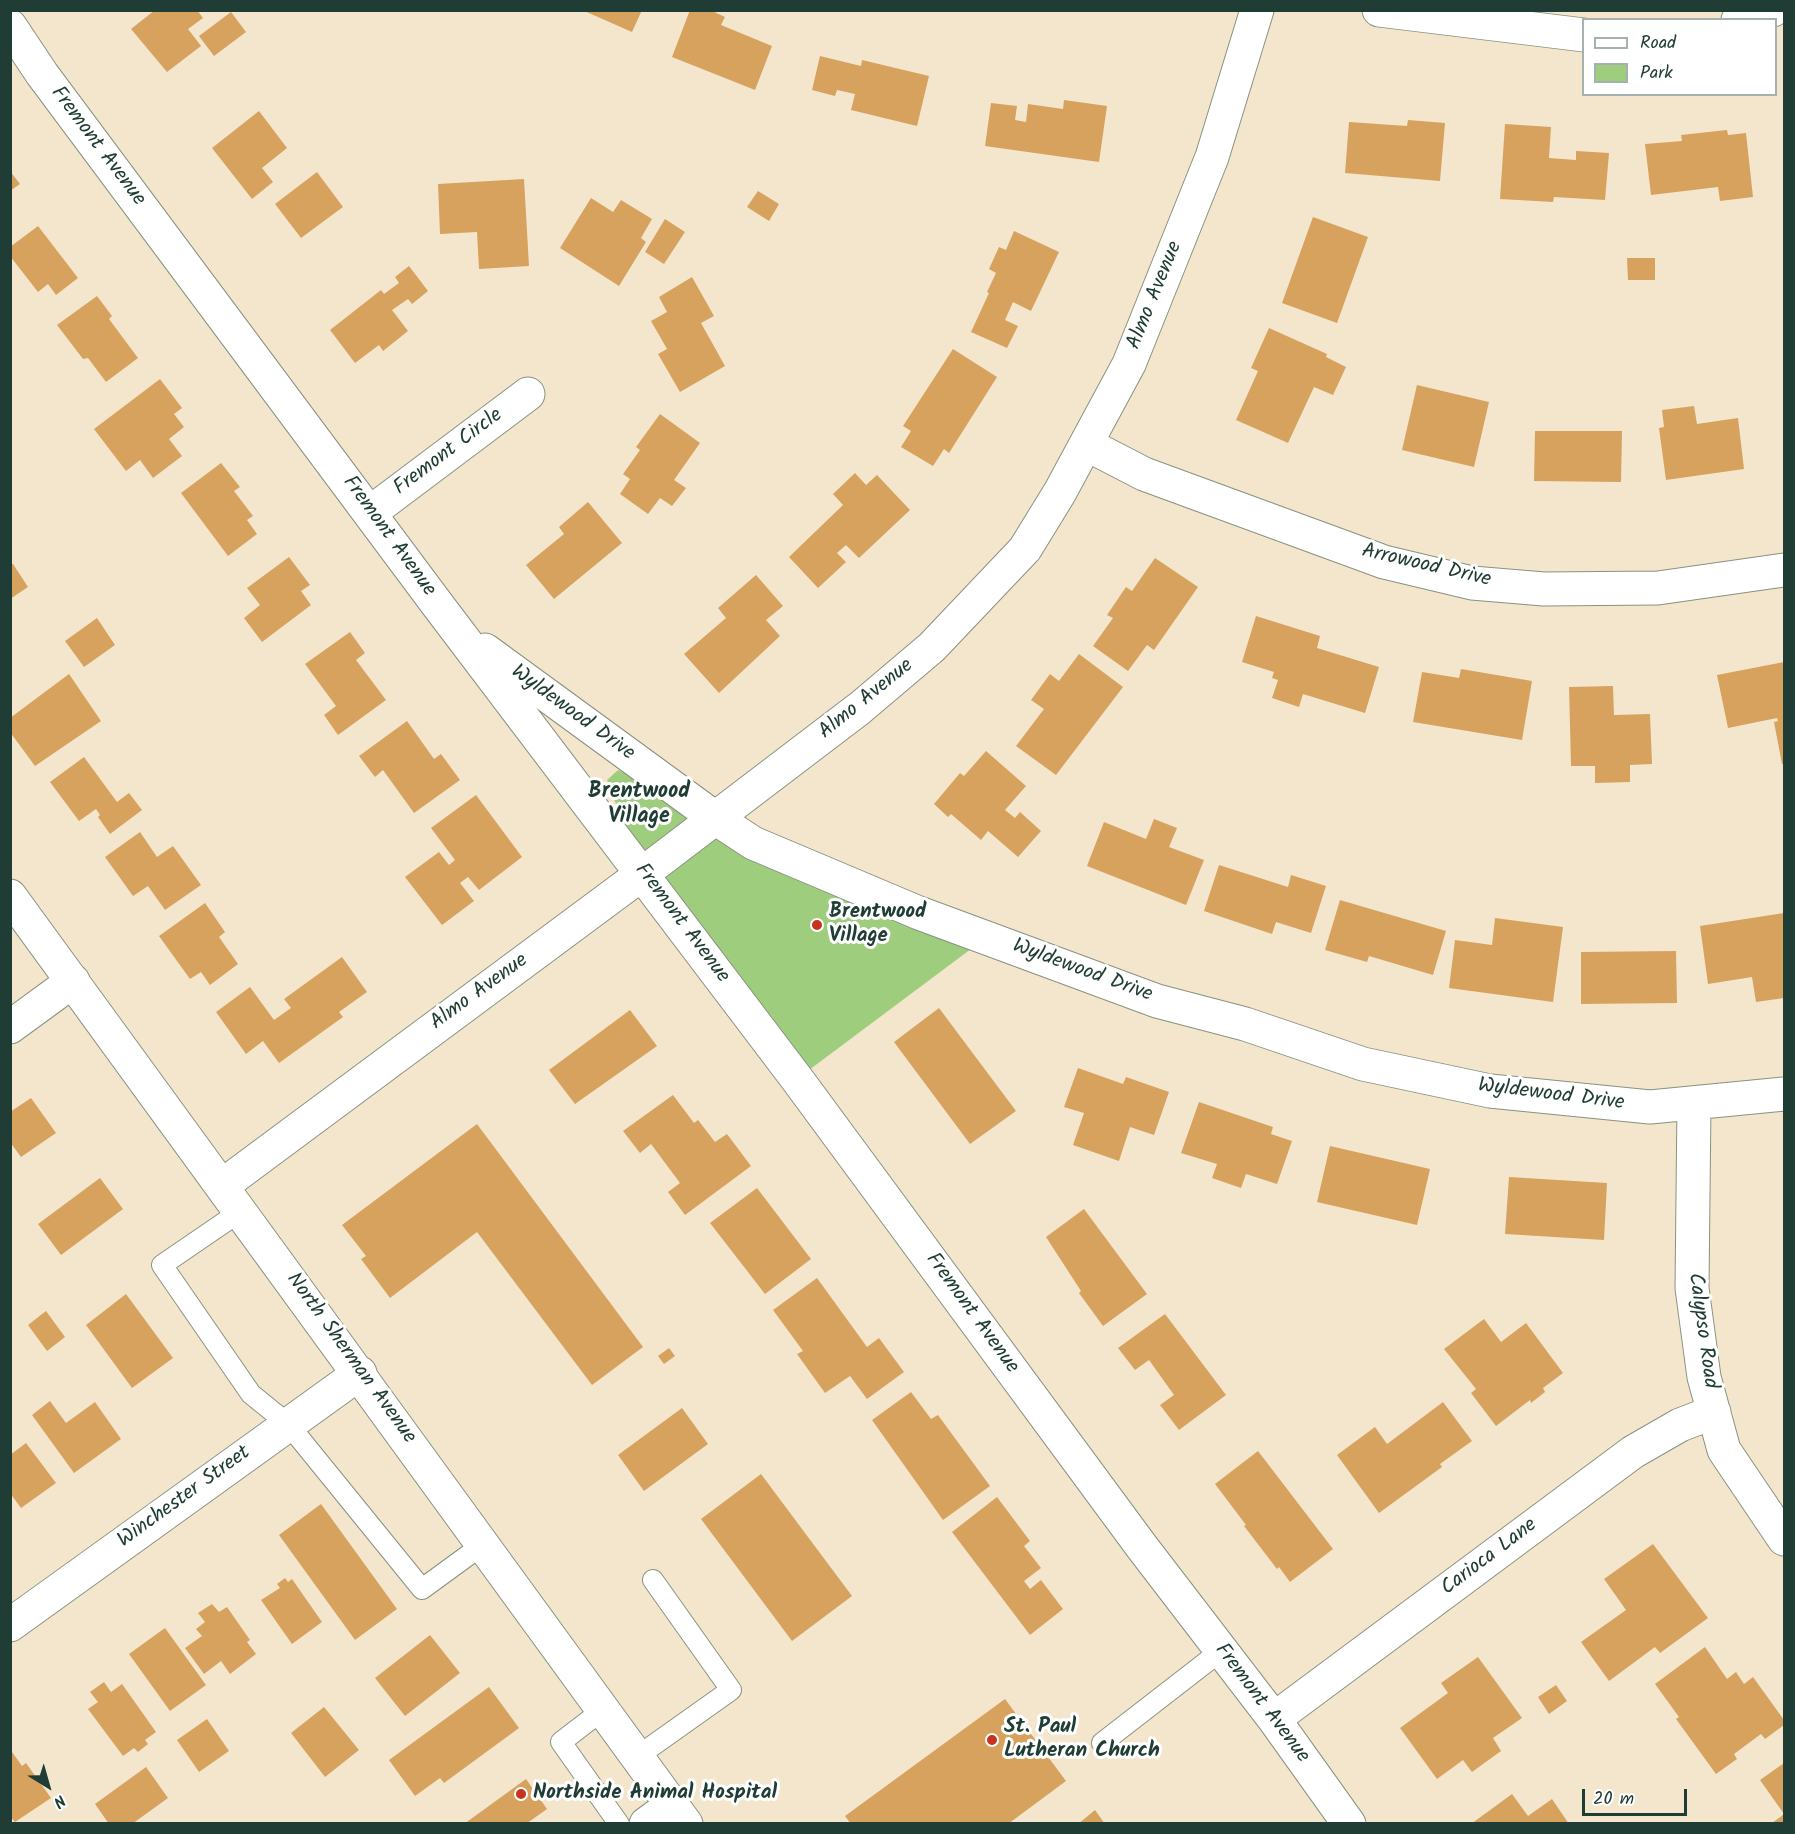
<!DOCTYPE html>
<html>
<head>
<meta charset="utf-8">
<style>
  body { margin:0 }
  #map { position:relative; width:1795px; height:1834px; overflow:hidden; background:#f3e6cd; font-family:Kalam,sans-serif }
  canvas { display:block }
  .frame { position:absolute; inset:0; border:12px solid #1f3d34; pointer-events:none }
  .legend { position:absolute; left:1582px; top:18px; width:195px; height:78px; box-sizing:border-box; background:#fff; border:2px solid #a5b1ae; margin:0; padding:8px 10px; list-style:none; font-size:18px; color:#1f3d34 }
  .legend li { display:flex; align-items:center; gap:12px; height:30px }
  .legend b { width:30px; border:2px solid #a5b1ae }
  .north { position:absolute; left:18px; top:1756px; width:60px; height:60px; -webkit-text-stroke:4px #fff; paint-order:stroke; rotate:143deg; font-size:16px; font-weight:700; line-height:24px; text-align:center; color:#1f3d34 }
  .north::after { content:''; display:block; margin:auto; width:21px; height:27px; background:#1f3d34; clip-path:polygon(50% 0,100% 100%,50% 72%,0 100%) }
  .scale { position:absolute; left:1582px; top:1789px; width:105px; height:27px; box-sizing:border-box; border:3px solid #1f3d34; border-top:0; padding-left:8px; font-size:18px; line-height:21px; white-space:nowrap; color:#1f3d34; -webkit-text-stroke:4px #fff; paint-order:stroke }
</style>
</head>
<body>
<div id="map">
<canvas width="1795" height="1834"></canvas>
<div class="frame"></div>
<ul class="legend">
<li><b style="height:8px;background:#fff"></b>Road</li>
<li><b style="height:16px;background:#9ece7d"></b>Park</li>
</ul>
<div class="north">N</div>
<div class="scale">20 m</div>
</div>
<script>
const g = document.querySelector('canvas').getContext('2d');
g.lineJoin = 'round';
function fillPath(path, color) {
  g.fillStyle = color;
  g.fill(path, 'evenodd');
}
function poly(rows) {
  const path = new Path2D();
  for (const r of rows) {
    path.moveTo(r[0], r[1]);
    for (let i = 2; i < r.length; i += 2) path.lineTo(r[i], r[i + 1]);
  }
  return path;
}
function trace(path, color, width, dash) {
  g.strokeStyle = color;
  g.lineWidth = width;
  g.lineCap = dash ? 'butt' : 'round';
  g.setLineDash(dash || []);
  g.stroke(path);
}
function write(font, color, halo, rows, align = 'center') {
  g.font = font + ' Kalam,sans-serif';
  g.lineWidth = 6;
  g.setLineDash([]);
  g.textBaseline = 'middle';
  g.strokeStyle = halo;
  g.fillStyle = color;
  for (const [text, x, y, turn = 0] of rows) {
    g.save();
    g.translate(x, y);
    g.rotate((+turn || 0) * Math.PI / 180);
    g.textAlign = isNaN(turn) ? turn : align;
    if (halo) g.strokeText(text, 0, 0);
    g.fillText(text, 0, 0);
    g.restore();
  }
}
fillPath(poly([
  [618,770,715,818,987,937,797,1079,642,874,607,780]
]), '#9ece7d');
fillPath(poly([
  [155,10,197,10,203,18,188,29,201,46,167,72,131,29],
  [582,10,642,10,632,32],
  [690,10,710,10,725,17,721,25,772,46,755,90,672,57],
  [231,12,246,32,214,56,199,36],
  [820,56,861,66,862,60,929,76,917,126,851,110,855,94,837,90,835,96,812,90],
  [1064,100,1107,106,1099,162,985,146,991,103,1017,106,1015,120,1026,122,1028,104,1063,109],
  [259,111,287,148,262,168,273,182,252,199,212,148],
  [1408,120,1445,123,1440,181,1345,173,1349,122,1407,126],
  [1505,124,1551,127,1549,158,1576,160,1576,151,1609,153,1605,200,1554,197,1553,202,1500,199],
  [1727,130,1728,135,1746,133,1753,197,1720,201,1718,187,1651,195,1645,144,1682,141,1681,135],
  [10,171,20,184,10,191],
  [317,172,343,207,301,238,275,204],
  [524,179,529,266,479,269,477,232,440,234,438,184],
  [758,191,779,204,769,221,747,207],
  [591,198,613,212,621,200,652,219,641,238,646,242,619,286,560,248],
  [1313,217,1368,237,1337,323,1282,303],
  [665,219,685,232,664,264,645,252],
  [38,226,78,278,56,295,48,284,38,292,10,256,10,247],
  [1014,231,1059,252,1031,311,1013,302,1005,320,1018,326,1007,348,971,332,989,293,987,292,996,273,989,269,999,247,1006,250],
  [1627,258,1655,258,1655,280,1628,280],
  [409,266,428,291,412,304,408,299,392,310,408,331,383,351,379,345,355,363,330,330,381,290,384,294,399,283,395,277],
  [692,277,714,316,701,323,725,366,680,392,658,354,667,349,651,321,667,312,659,297],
  [97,296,112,316,109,319,138,358,106,382,88,358,83,359,57,325],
  [1269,328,1327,354,1326,357,1346,367,1333,395,1314,387,1288,443,1236,420,1258,371,1251,368],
  [953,349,997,377,949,453,944,449,933,466,901,447,911,431,903,426],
  [160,379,182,408,174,414,184,427,169,439,182,456,153,478,140,460,126,471,94,429],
  [1417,385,1489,402,1474,467,1402,450],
  [1694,406,1697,424,1738,418,1744,469,1666,480,1659,428,1664,427,1662,410],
  [660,414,700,443,674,480,686,488,672,506,660,498,648,514,620,494,630,479,623,474,640,450,636,447],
  [1535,431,1622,431,1621,482,1534,481],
  [221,463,240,487,234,491,253,516,247,520,257,534,228,556,181,493],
  [855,473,866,485,877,475,910,510,859,558,846,545,837,553,846,562,818,588,789,557,843,505,833,494],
  [588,502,622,543,554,599,526,565,564,534,559,527],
  [289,557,310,585,301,591,311,605,262,642,244,618,260,605,247,588],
  [1155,558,1198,587,1154,650,1147,645,1128,671,1093,646,1113,618,1107,615,1126,587,1132,591],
  [13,564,28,587,10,599,10,565],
  [756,575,783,606,766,620,780,636,719,693,684,654,726,618,718,608],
  [1256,616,1320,636,1317,648,1379,667,1365,713,1303,694,1299,707,1272,698,1278,680,1272,678,1274,672,1242,662],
  [97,618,115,645,84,667,65,641],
  [350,632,365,653,356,660,386,700,338,735,324,715,336,706,305,664],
  [1079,654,1123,687,1056,775,1016,746,1044,709,1031,700,1050,674,1059,681],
  [1784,662,1784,764,1782,764,1774,722,1778,721,1777,718,1728,728,1717,675],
  [1461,669,1532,681,1522,740,1413,722,1422,672,1459,678],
  [69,674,101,721,35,766,10,732,10,718],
  [1613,686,1614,715,1650,714,1652,764,1630,765,1630,782,1595,783,1595,766,1571,766,1569,687],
  [407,721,434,759,441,754,460,780,414,813,383,770,375,777,359,756],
  [986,751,1026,786,1005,810,1015,818,1020,812,1041,831,1018,857,988,831,981,840,951,814,948,817,934,804,960,773,964,776],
  [84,757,117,802,129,793,142,810,110,834,98,817,100,815,96,809,79,821,50,782],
  [476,795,522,857,479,890,468,877,460,883,474,901,442,925,405,877,439,852,449,865,455,860,431,828],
  [1154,819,1177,828,1169,847,1204,860,1186,905,1087,866,1104,822,1146,839],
  [140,832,157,857,173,846,201,885,165,910,148,886,133,896,105,857],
  [1219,865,1288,887,1291,875,1326,886,1311,933,1276,922,1272,934,1204,911],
  [1340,900,1446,931,1433,975,1369,956,1367,962,1325,950],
  [205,903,225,932,219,937,238,964,210,985,201,972,190,979,159,936],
  [1784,913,1784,998,1756,1002,1752,977,1708,984,1700,926],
  [1495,918,1563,927,1553,1002,1449,988,1455,940,1492,945],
  [1676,951,1677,1003,1581,1004,1581,952],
  [342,957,367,992,339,1012,343,1017,279,1063,263,1041,246,1054,216,1012,250,987,274,1020,291,1008,284,999],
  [939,1008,1016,1111,970,1144,894,1042],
  [630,1010,657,1046,575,1104,549,1070],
  [1078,1068,1123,1084,1126,1077,1169,1092,1154,1135,1130,1127,1119,1161,1073,1145,1084,1113,1064,1107],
  [673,1095,694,1123,698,1120,715,1142,727,1134,751,1166,685,1215,668,1192,680,1183,651,1144,640,1153,623,1131],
  [31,1098,56,1133,21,1157,10,1142,10,1112],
  [1199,1102,1273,1127,1271,1134,1292,1141,1277,1184,1246,1174,1241,1188,1212,1178,1217,1164,1181,1153],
  [477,1124,643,1347,592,1385,477,1232,390,1298,361,1259,366,1256,342,1225],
  [1330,1146,1430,1169,1417,1225,1317,1202],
  [1509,1177,1607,1183,1604,1240,1505,1234],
  [100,1178,123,1209,61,1255,38,1224],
  [757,1188,811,1259,765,1294,710,1223],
  [1084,1209,1147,1294,1103,1326,1079,1293,1081,1291,1046,1237],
  [817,1278,867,1347,879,1338,904,1372,867,1399,850,1376,825,1393,797,1354,803,1351,773,1310],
  [126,1294,173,1358,132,1388,86,1325],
  [46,1311,65,1337,47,1351,28,1325],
  [1165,1314,1226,1395,1179,1430,1160,1405,1174,1395,1149,1360,1135,1370,1118,1348],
  [1484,1319,1501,1342,1526,1323,1563,1373,1543,1388,1545,1392,1531,1403,1530,1400,1496,1426,1471,1393,1476,1389,1444,1349],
  [669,1348,675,1356,664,1364,658,1356],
  [911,1392,931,1419,938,1415,990,1486,943,1520,872,1420],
  [50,1401,66,1423,95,1402,121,1439,74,1473,32,1415],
  [1443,1402,1472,1441,1440,1464,1442,1467,1379,1513,1337,1455,1375,1427,1387,1444],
  [682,1408,708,1444,644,1491,618,1455],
  [26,1443,56,1483,21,1508,10,1493,10,1455],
  [1258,1451,1333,1549,1290,1582,1279,1567,1277,1569,1244,1526,1246,1525,1215,1484],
  [761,1474,852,1596,792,1641,701,1519],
  [997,1497,1030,1541,1024,1546,1041,1568,1024,1581,1030,1589,1041,1580,1063,1609,1030,1635,952,1532],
  [321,1504,397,1609,355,1640,279,1535],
  [1653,1544,1708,1618,1660,1653,1655,1647,1609,1681,1581,1642,1626,1610,1604,1579],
  [285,1578,288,1582,292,1579,322,1622,292,1644,261,1600,280,1588,277,1584],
  [212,1604,219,1612,227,1607,250,1640,247,1642,256,1654,230,1674,221,1661,204,1674,185,1648,202,1636,196,1629,205,1622,198,1613],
  [165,1628,206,1685,170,1711,129,1654],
  [430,1635,460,1673,405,1716,375,1678],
  [1705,1647,1727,1679,1736,1672,1744,1684,1753,1677,1784,1720,1784,1725,1765,1739,1761,1734,1734,1754,1737,1759,1716,1774,1676,1719,1679,1717,1655,1684],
  [1478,1657,1522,1718,1493,1738,1501,1751,1472,1772,1463,1760,1437,1779,1400,1728,1448,1693,1441,1683],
  [104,1682,111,1692,122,1684,156,1732,145,1740,148,1744,138,1752,134,1748,123,1756,88,1709,98,1702,90,1692],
  [1556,1685,1567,1701,1549,1714,1538,1697],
  [489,1687,519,1728,444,1783,440,1778,415,1796,389,1760],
  [1005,1699,1066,1781,1008,1824,851,1824,845,1816],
  [324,1707,359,1750,325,1777,291,1733],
  [207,1719,229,1751,199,1772,177,1740],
  [10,1749,22,1766,26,1763,51,1798,15,1822,10,1816],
  [1784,1763,1784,1824,1771,1824,1784,1814,1760,1780],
  [146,1767,168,1798,132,1824,109,1824,95,1804],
  [526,1779,547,1809,526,1824,464,1824],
  [1512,1794,1528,1816,1552,1799,1569,1824,1471,1824],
  [1095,1810,1105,1824,1078,1824]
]), '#d7a25e');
const service = poly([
  [241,1211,162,1265,251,1394,288,1424,422,1589,485,1543],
  [604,1709,561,1742,619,1824],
  [1102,1743,1222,1650],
  [638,1756,731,1690,653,1580]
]);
const minor = poly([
  [1379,10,1584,35],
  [1738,20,1773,10],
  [10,26,42,74,437,604,797,1079,1142,1547,1274,1719,1349,1824],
  [1086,444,1144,474,1384,562,1472,583,1544,589,1658,588,1784,570],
  [371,512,528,394],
  [485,650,715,818,753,843,919,913,1157,1001,1245,1024,1363,1064,1490,1091,1650,1107,1784,1094],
  [10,1027,73,981],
  [1694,1103,1692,1288,1704,1377,1724,1450,1784,1539],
  [223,1185,642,874,860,708,932,647,1025,549,1060,492,1129,364,1212,157,1257,10],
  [10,1625,360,1373],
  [1274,1719,1633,1452,1680,1425,1714,1412],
  [646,1824,672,1805]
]);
const tertiary = poly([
  [10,896,686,1824]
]);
trace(service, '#899280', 22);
trace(minor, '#899280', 35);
trace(tertiary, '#899280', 35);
trace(service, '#fff', 20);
trace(minor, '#fff', 33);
trace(tertiary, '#fff', 33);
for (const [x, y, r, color] of [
  [817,925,6,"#c8321e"],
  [992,1740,6,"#c8321e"],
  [521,1794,6,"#c8321e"]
]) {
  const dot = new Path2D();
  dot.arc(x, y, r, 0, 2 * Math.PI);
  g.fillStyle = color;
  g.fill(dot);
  trace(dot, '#fff', 2);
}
write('21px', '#1f3d34', '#fff', [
  ["Fremont Avenue",97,147,53],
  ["Almo Avenue",1156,296,-68],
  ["Fremont Circle",449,453,-37],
  ["Fremont Avenue",388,537,54],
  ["Arrowood Drive",1426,567,13],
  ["Almo Avenue",867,700,-39],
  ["Wyldewood Drive",572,714,36],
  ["Fremont Avenue",681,924,53],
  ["Wyldewood Drive",1082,972,20],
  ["Almo Avenue",480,993,-36],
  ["Wyldewood Drive",1551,1096,7],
  ["Fremont Avenue",971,1314,54],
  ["Calypso Road",1701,1331,82],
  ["North Sherman Avenue",350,1359,54],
  ["Winchester Street",185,1498,-36],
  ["Carioca Lane",1490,1558,-37],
  ["Fremont Avenue",1261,1704,53]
]);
write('bold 21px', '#1f3d34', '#fff', [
  ["Brentwood",829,913],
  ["Village",829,937],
  ["St. Paul",1004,1728],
  ["Lutheran Church",1004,1752],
  ["Northside Animal Hospital",533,1794]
], 'left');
write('bold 22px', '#1f3d34', '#fff', [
  ["Brentwood",639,793],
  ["Village",639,818]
]);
</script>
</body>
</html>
